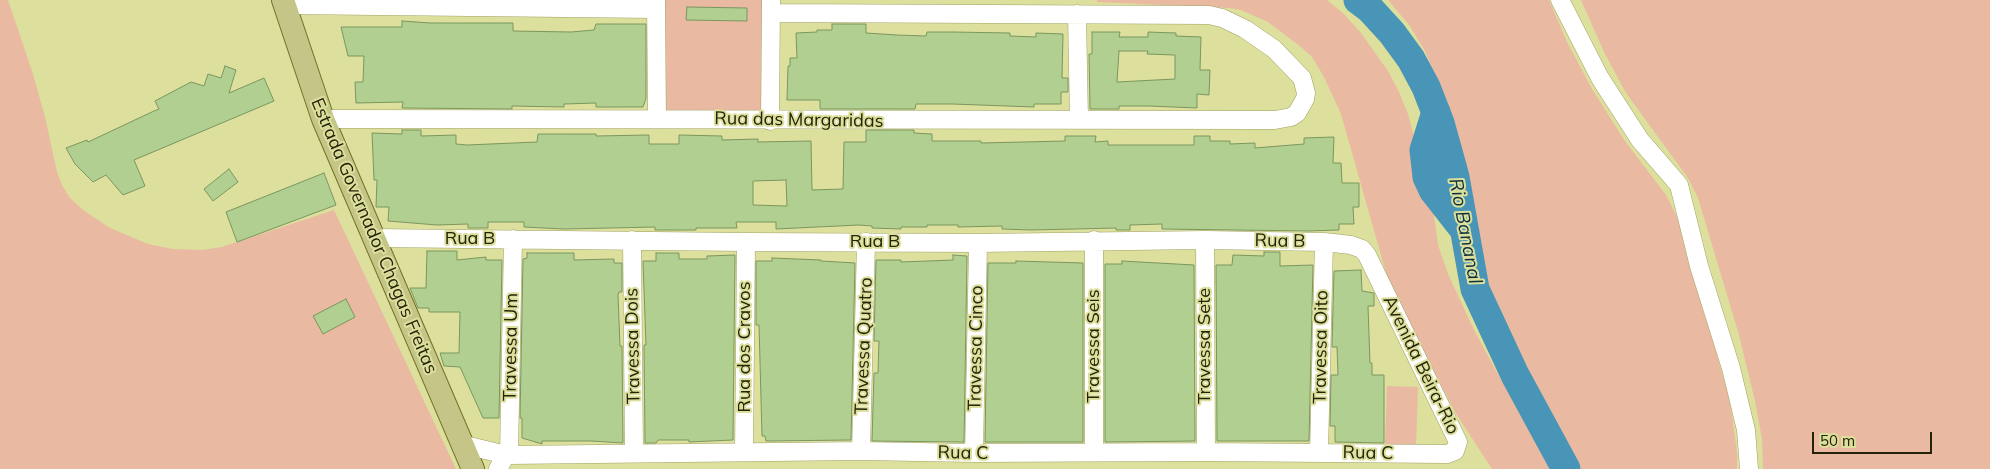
<!DOCTYPE html>
<html>
<head>
<meta charset="utf-8">
<style>
  body { margin:0 }
  #map { position:relative; width:1990px; height:469px; overflow:hidden; background:#dddf9d; font-family:Mulish,sans-serif }
  canvas { display:block }
  .scale { position:absolute; left:1812px; top:432px; width:120px; height:22px; box-sizing:border-box; border:2px solid #232308; border-top:0; padding-left:6px; font-size:15px; line-height:18px; white-space:nowrap; color:#232308; -webkit-text-stroke:4px #dddf9d; paint-order:stroke }
</style>
</head>
<body>
<div id="map">
<canvas width="1990" height="469"></canvas>
<div class="scale">50 m</div>
</div>
<script>
const g = document.querySelector('canvas').getContext('2d');
g.lineJoin = 'round';
function fillPath(path, color) {
  g.fillStyle = color;
  g.fill(path, 'evenodd');
}
function poly(rows) {
  const path = new Path2D();
  for (const r of rows) {
    path.moveTo(r[0], r[1]);
    for (let i = 2; i < r.length; i += 2) path.lineTo(r[i], r[i + 1]);
  }
  return path;
}
function trace(path, color, width, dash) {
  g.strokeStyle = color;
  g.lineWidth = width;
  g.lineCap = dash ? 'butt' : 'round';
  g.setLineDash(dash || []);
  g.stroke(path);
}
function write(font, color, halo, rows, align = 'center') {
  g.font = font + ' Mulish,sans-serif';
  g.lineWidth = 4;
  g.setLineDash([]);
  g.textBaseline = 'middle';
  g.strokeStyle = halo;
  g.fillStyle = color;
  for (const [text, x, y, turn = 0] of rows) {
    g.save();
    g.translate(x, y);
    g.rotate((+turn || 0) * Math.PI / 180);
    g.textAlign = isNaN(turn) ? turn : align;
    if (halo) g.strokeText(text, 0, 0);
    g.fillText(text, 0, 0);
    g.restore();
  }
}
fillPath(poly([
  [0,0,8,0,32,71,45,117,57,172,62,185,70,198,83,210,110,228,148,244,173,249,202,250,222,247,334,210,456,469,0,469],
  [662,0,763,0,764,110,665,110],
  [1097,0,1327,0,1344,14,1361,33,1388,71,1399,92,1408,114,1433,208,1438,245,1448,274,1474,330,1494,367,1529,428,1556,469,1492,469,1455,412,1390,287,1341,114,1324,77,1312,57,1301,47,1268,22,1241,10,1229,8,1097,2],
  [1388,0,1549,0,1567,42,1592,89,1625,141,1666,195,1679,221,1730,401,1737,452,1737,469,1581,469,1521,368,1498,318,1484,280,1468,188,1444,101,1426,53,1410,26],
  [1581,0,1990,0,1990,469,1763,469,1762,439,1755,401,1739,335,1698,198,1688,178,1626,93,1604,52],
  [1387,386,1418,387,1416,447,1385,446]
]), '#e9baa1');
trace(poly([
  [1358,0,1370,9,1392,33,1411,59,1426,87,1440,123,1455,177,1475,289,1515,375,1566,469],
  [1436,112,1424,150,1427,177,1433,190,1462,227]
]), '#4895b7', 29);
const building = poly([
  [687,7,747,8,747,21,686,20,687,7],
  [402,21,431,23,513,23,513,31,571,32,594,30,596,24,646,24,646,98,643,107,596,107,596,103,564,104,564,107,512,106,512,109,402,108,403,102,356,103,355,82,363,82,364,56,348,56,341,27,402,27,402,21],
  [832,24,866,24,866,33,897,35,926,36,927,32,953,32,1010,33,1010,36,1036,37,1036,33,1063,34,1062,78,1068,78,1068,92,1061,92,1061,104,1034,104,1034,107,952,104,916,104,915,109,820,109,820,100,787,100,788,66,790,66,790,58,797,58,796,33,817,32,817,30,832,30,832,24],
  [1092,32,1120,32,1119,37,1148,37,1148,32,1176,33,1176,36,1201,37,1200,70,1210,70,1209,95,1197,94,1197,108,1149,106,1119,106,1119,109,1090,109,1089,54,1092,54,1092,32],
  [1119,51,1148,51,1147,54,1175,55,1175,79,1117,82,1119,51],
  [225,66,236,70,229,93,264,78,274,101,134,160,145,186,123,195,106,175,93,182,75,164,66,148,87,140,88,142,154,111,159,109,155,101,191,82,204,86,208,74,221,78,225,66],
  [402,130,421,130,421,136,456,135,456,144,467,145,537,142,538,134,596,134,596,136,649,135,649,144,679,144,679,135,722,136,722,140,758,139,758,142,811,141,812,190,843,189,844,142,866,142,866,130,914,130,914,133,932,134,932,141,981,141,981,143,1065,141,1065,136,1096,136,1095,142,1108,141,1108,145,1194,145,1194,136,1210,136,1210,141,1230,141,1230,144,1255,143,1255,148,1304,144,1304,138,1334,137,1333,163,1341,163,1342,183,1359,183,1359,207,1353,207,1354,224,1339,224,1339,230,1308,231,1162,229,1162,224,1130,225,1130,230,1116,230,1116,228,1031,230,1002,229,1002,226,958,227,958,225,927,225,927,227,901,227,901,229,872,228,872,226,859,225,776,229,776,222,736,222,737,228,696,228,696,230,655,230,655,227,564,229,524,227,524,222,488,222,488,228,468,228,468,224,437,225,388,221,389,207,376,207,377,180,374,180,372,133,402,134,402,130],
  [786,180,787,206,753,205,753,181,786,180],
  [229,169,238,182,213,201,204,189,229,169],
  [324,173,336,205,237,242,226,212,324,173],
  [427,251,457,251,457,260,486,257,486,260,502,260,499,418,483,418,460,367,444,366,440,353,459,353,460,312,429,312,429,308,418,308,410,288,426,288,427,251],
  [1264,252,1280,252,1280,266,1313,265,1309,441,1217,441,1216,265,1232,265,1233,255,1264,256,1264,252],
  [527,253,574,253,574,260,614,259,614,263,622,263,622,292,619,292,618,295,620,346,622,346,623,443,591,441,542,441,542,444,522,438,522,418,520,418,523,259,527,258,527,253],
  [656,253,679,253,679,259,707,259,707,256,735,255,733,440,689,442,689,440,658,440,656,443,645,443,644,345,646,345,643,261,656,261,656,253],
  [953,255,967,256,964,442,872,441,874,373,878,373,879,341,874,341,876,260,901,260,901,262,953,260,953,255],
  [772,258,821,260,821,261,855,263,851,440,766,441,765,436,762,436,759,325,756,325,756,261,772,261,772,258],
  [1016,261,1083,263,1083,442,985,442,988,263,1016,263,1016,261],
  [1122,261,1194,265,1195,441,1105,442,1105,264,1122,264,1122,261],
  [1361,270,1362,291,1374,293,1374,306,1368,306,1370,363,1372,363,1372,375,1384,375,1384,443,1335,442,1335,426,1330,426,1331,375,1338,375,1337,347,1332,347,1334,271,1361,270],
  [346,299,355,317,323,334,313,316,346,299]
]);
fillPath(building, '#b0cf90');
trace(building, '#7b965e', 1);
const minor = poly([
  [656,0,657,118],
  [1560,0,1600,78,1640,140,1679,185,1699,266,1731,368,1746,430,1749,469],
  [285,5,656,9],
  [1077,14,1079,120],
  [323,119,1275,120,1291,117,1297,113,1305,99,1306,93,1302,78,1274,49,1245,29,1222,18,1209,15,771,13],
  [770,121,771,0],
  [373,238,746,242,978,243,1205,240,1324,242,1351,245,1362,249,1367,255,1458,442,1455,451,1447,454,1206,452,974,453,861,451,509,455,506,455,498,469],
  [632,240,634,453],
  [1094,240,1094,452],
  [1205,240,1206,452],
  [461,444,506,455],
  [861,451,866,242],
  [744,452,746,242],
  [1319,452,1324,242],
  [974,453,978,243],
  [509,455,513,239]
]);
const major = poly([
  [283,0,323,119,473,469]
]);
trace(minor, '#a0a263', 19);
trace(major, '#727325', 24);
trace(minor, '#fff', 18);
trace(major, '#c4c586', 22);
write('18px', '#232308', '#dddf9d', [
  ["Rua das Margaridas",799,120,1],
  ["Estrada Governador Chagas Freitas",374,236,67],
  ["Rua B",470,239],
  ["Rua B",1280,241,1],
  ["Rua B",875,242],
  ["Travessa Dois",633,346,-91],
  ["Travessa Quatro",864,346,-88],
  ["Travessa Seis",1094,346,-90],
  ["Travessa Sete",1205,346,-90],
  ["Travessa Um",511,347,-89],
  ["Rua dos Cravos",745,347,-90],
  ["Travessa Oito",1321,347,-89],
  ["Travessa Cinco",976,348,-89],
  ["Avenida Beira-Rio",1421,365,64],
  ["Rua C",963,453,1],
  ["Rua C",1368,453,1]
]);
write('italic 19px', '#0a2f3e', '#dddf9d', [
  ["Rio Bananal",1465,231,79]
]);
</script>
</body>
</html>
